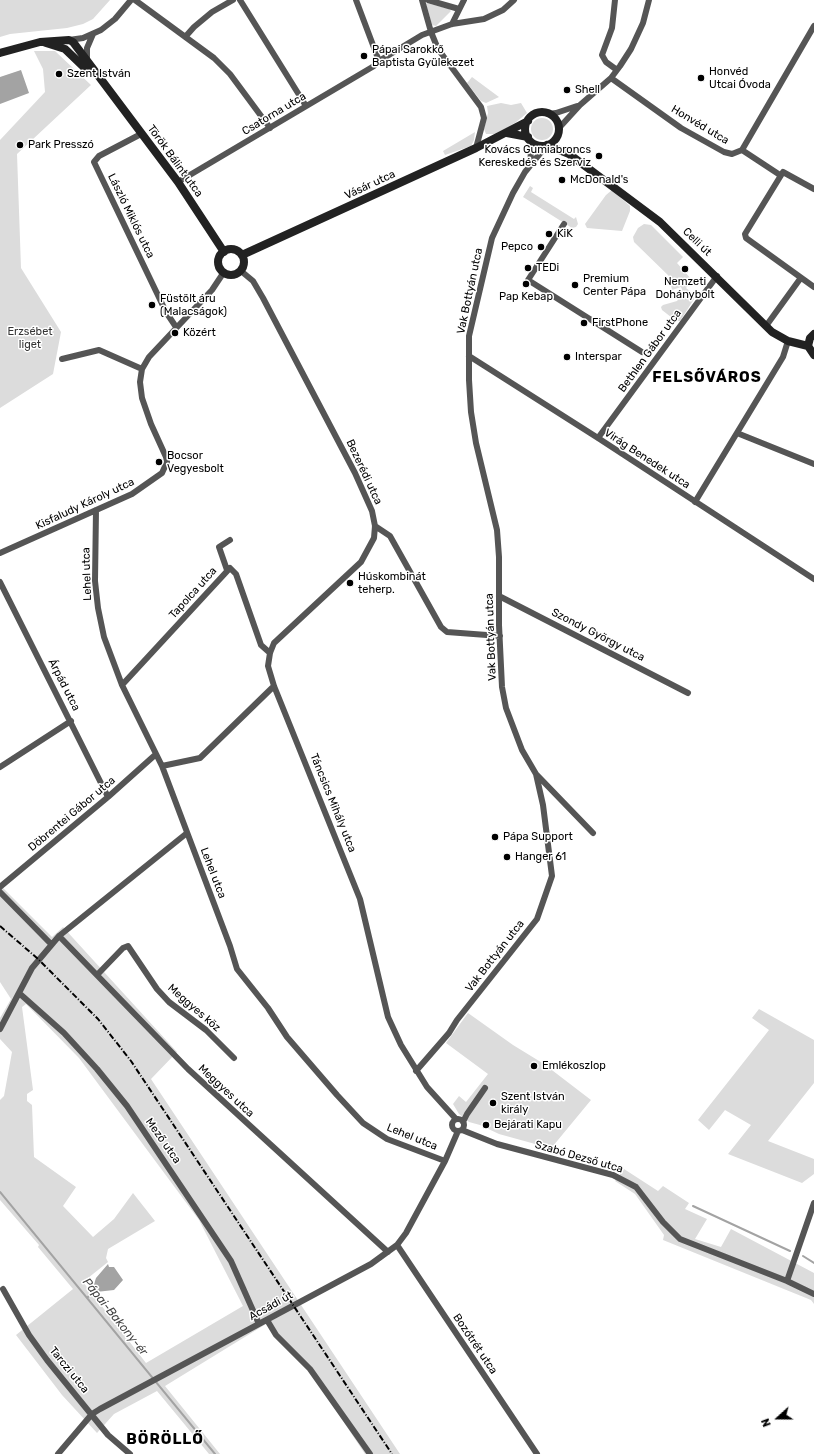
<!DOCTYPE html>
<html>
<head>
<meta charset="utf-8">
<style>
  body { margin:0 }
  #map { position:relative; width:814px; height:1454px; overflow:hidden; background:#fff; font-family:Rubik,sans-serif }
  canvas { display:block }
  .north { position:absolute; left:758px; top:1398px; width:40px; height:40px; -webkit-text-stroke:3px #fff; paint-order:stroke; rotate:249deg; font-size:11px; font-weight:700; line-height:16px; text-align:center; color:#000 }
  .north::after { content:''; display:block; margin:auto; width:14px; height:18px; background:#000; clip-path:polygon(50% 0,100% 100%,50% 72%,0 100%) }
</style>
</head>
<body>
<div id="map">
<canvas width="814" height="1454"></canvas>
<div class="north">N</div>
</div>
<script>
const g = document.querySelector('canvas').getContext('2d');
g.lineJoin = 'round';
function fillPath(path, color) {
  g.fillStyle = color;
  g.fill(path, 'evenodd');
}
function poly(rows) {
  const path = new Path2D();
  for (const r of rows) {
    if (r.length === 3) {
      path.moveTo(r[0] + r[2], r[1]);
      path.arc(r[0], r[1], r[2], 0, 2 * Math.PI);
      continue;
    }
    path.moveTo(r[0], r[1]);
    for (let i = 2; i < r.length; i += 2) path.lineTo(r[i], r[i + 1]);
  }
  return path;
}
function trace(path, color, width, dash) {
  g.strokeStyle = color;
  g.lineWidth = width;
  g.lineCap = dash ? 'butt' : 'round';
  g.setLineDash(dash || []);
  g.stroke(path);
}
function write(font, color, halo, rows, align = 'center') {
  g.font = font + ' Rubik,sans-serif';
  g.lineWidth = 3;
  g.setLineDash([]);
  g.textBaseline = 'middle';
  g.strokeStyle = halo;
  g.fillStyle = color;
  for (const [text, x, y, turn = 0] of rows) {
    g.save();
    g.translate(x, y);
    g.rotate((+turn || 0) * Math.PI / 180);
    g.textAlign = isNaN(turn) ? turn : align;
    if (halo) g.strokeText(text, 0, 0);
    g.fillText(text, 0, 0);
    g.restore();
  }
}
fillPath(poly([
  [0,0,110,0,93,19,83,24,67,28,10,34,0,37],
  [427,3,449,9,451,11,436,26,432,25,426,4],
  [34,51,55,51,91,85,17,154,21,268,61,332,53,374,0,408,0,140,45,92,43,69],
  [472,77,499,97,486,103,481,101,467,83],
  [501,103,511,105,521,103,527,113,515,123,496,134,486,134,484,129,488,113,487,106],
  [542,129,11],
  [475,132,474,140,471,146,445,155,443,151],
  [530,186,533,188,531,192,574,219,576,217,578,224,576,227,572,228,523,197],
  [612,190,630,206,630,211,622,231,587,228,585,224,606,195],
  [644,224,651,225,683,257,677,263,692,280,686,288,696,296,680,321,676,321,662,310,661,307,663,305,677,301,683,293,681,287,672,290,671,285,674,281,634,242,633,237,638,228],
  [0,885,52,937,63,927,177,1052,151,1079,400,1454,365,1454,311,1373,266,1324,165,1386,220,1454,209,1454,157,1391,114,1414,97,1433,62,1395,16,1335,73,1289,38,1247,39,1245,0,1200,0,1100,4,1096,12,1052,0,1039,0,1018,11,999,0,982],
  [26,1004,79,1058,199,1220,243,1306,146,1363,83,1282,108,1262,106,1258,108,1249,155,1221,133,1193,114,1219,93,1237,63,1206,76,1187,34,1157,32,1105,27,1101,27,1094,33,1090,22,1007],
  [759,1009,814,1040,814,1083,768,1141,814,1159,814,1174,802,1183,728,1154,751,1125,725,1110,709,1130,698,1120,769,1030,752,1018],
  [468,1013,513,1045,544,1064,591,1100,553,1146,546,1147,499,1134,480,1125,469,1122,459,1114,453,1104,459,1096,466,1102,488,1074,446,1043],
  [624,1169,658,1191,663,1186,689,1203,685,1209,707,1219,695,1239,721,1247,731,1229,814,1273,814,1304,811,1300,663,1240,664,1235,635,1194,615,1181]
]), '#dcdcdc');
fillPath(poly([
  [21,70,29,93,0,104,0,77],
  [108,1264,109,1267,114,1267,123,1280,114,1290,96,1292,94,1284,96,1278]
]), '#a3a3a3');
trace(poly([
  [0,1192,215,1454],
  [693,1206,790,1251],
  [803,1256,814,1263],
  [88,1297,95,1289]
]), '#a3a3a3', 2);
trace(poly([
  [135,0,214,58,230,74,270,128],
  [240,0,306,106],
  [356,0,379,61],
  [422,0,431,32,438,49,481,107,484,118,476,148],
  [428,0,459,9],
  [615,0,612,28,602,55,606,62,617,70],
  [452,24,464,0],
  [186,36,194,27,212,12,233,0],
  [69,40,83,38,101,30,115,19,131,0],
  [87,61,87,48,93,34],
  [611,78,681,128,724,152,732,154,742,150,814,26],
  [548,114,556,113,577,106],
  [559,128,580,105,611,78,620,66,631,49,643,23,649,0],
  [141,134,99,156,94,162,166,312,176,327],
  [530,141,531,163],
  [742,150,780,175],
  [178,182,374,66,379,61,422,35,452,24,484,19,503,10,514,0],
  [814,189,783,172,745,234,746,238,814,287],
  [564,224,528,280,642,352],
  [241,271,253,281,263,298,355,473,372,511,375,526,374,538,361,562,274,643,270,653,268,666,274,686,360,899,388,1017,401,1045,427,1087,456,1119],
  [766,326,800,279],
  [469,356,598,438,814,579],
  [62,359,99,350,142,369],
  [737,433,814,464],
  [598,438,717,276],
  [695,502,783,357,788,341],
  [96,510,95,581,98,608,104,637,122,685,162,766,230,946,237,969,268,1008,287,1037,337,1095,363,1123,387,1139,445,1161],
  [375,526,390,536,441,627,447,632,500,636],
  [0,553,132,494,162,473,167,462,166,457,151,424,142,398,140,382,142,369,149,357,212,290,224,272],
  [227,570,219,547,230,540],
  [0,582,108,797],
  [499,596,688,693],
  [122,685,230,568,236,574,261,645,270,653],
  [162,766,200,758,274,686],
  [0,767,71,721],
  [537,775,593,833],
  [0,887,108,797,155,755],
  [0,892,51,944],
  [59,936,188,1069,388,1252],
  [97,975,123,948,128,946,157,989,169,1002,206,1030,234,1058],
  [19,993,64,1033,97,1069,127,1106,231,1261,259,1324],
  [0,1029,32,968,59,936,187,833],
  [416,1071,449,1033,457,1020,537,919,552,876,543,805,536,774,522,750,506,708,502,687,499,625,499,557,497,530,476,443,471,412,469,380,469,336,492,238,513,193,525,172,546,146],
  [458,1125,6],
  [463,1122,467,1114,485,1088],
  [462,1130,497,1144,613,1175,636,1187,663,1222,680,1239,787,1281,814,1294],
  [397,1245,537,1454],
  [787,1281,814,1203],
  [3,1289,29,1335,47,1360,108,1435,130,1454],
  [267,1320,276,1335,310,1369,370,1454],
  [58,1454,92,1414,100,1409,371,1264,397,1245,406,1233,445,1161,458,1131]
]), '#555', 6);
trace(poly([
  [46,43,65,49,89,72],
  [0,53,40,42,69,40,73,42,178,182,224,252],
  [542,129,17],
  [507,133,528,137],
  [547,145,569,154,660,222,772,332,788,341,808,346],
  [231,262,13],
  [242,255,476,148,528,121],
  [814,334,810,338,808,346,814,355]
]), '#222', 8);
trace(poly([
  [0,926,38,959,98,1019,131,1061,392,1454]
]), '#000', 2, [6, 2, 1, 2]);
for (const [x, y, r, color] of [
  [364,56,4,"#000"],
  [59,74,4,"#000"],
  [701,78,4,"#000"],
  [567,90,4,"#000"],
  [20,145,4,"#000"],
  [599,156,4,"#000"],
  [562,180,4,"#000"],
  [549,234,4,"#000"],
  [541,247,4,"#000"],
  [528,268,4,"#000"],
  [685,269,4,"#000"],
  [526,284,4,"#000"],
  [575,285,4,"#000"],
  [152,305,4,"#000"],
  [584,323,4,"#000"],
  [175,333,4,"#000"],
  [567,357,4,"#000"],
  [159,462,4,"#000"],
  [350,583,4,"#000"],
  [495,837,4,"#000"],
  [507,857,4,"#000"],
  [534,1066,4,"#000"],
  [493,1103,4,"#000"],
  [486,1125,4,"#000"]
]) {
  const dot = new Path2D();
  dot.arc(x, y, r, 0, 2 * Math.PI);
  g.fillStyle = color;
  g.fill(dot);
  trace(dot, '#fff', 1.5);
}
write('11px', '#000', '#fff', [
  ["Pápai Sarokkő",372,50],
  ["Baptista Gyülekezet",372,63],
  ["Honvéd",709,72],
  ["Utcai Óvoda",709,85],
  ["Szent István",67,74],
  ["Shell",575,90],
  ["Park Presszó",28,145],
  ["Kovács Gumiabroncs",591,150,"right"],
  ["Kereskedés és Szerviz",591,163,"right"],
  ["McDonald's",570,180],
  ["KiK",557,234],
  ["Pepco",533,247,"right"],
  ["TEDi",536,268],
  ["Premium",583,279],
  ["Center Pápa",583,292],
  ["Nemzeti",685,282,"center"],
  ["Dohánybolt",685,295,"center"],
  ["Pap Kebap",526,297,"center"],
  ["Füstölt áru",160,299],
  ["(Malacságok)",160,312],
  ["FirstPhone",592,323],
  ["Közért",183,333],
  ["Interspar",575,357],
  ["Bocsor",167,456],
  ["Vegyesbolt",167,469],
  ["Húskombinát",358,577],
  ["teherp.",358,590],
  ["Pápa Support",503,837],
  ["Hanger 61",515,857],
  ["Emlékoszlop",542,1066],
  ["Szent István",501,1097],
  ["király",501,1110],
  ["Bejárati Kapu",494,1125]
], 'left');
write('11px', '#000', '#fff', [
  ["Csatorna utca",274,114,-31],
  ["Honvéd utca",700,125,31],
  ["Török Bálint utca",175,161,54],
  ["Vásár utca",370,185,-25],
  ["László Miklós utca",131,216,64],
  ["Celli út",697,242,44],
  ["Vak Bottyán utca",470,291,-78],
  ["Bethlen Gábor utca",650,351,-54],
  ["Virág Benedek utca",647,459,33],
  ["Bezerédi utca",364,472,65],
  ["Kisfaludy Károly utca",85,504,-25],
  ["Lehel utca",87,574,-92],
  ["Tapolca utca",193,593,-48],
  ["Szondy György utca",598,635,27],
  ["Vak Bottyán utca",491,637,-92],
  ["Árpád utca",64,685,63],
  ["Táncsics Mihály utca",333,803,68],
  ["Döbrentei Gábor utca",72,814,-40],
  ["Lehel utca",213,873,69],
  ["Vak Bottyán utca",495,956,-52],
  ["Meggyes köz",194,1008,41],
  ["Meggyes utca",226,1091,43],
  ["Lehel utca",412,1137,22],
  ["Mező utca",163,1141,55],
  ["Szabó Dezső utca",579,1157,16],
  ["Acsádi út",271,1306,-29],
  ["Bozótrét utca",475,1344,56],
  ["Tarczi utca",69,1370,51]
]);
write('11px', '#333', '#fff', [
  ["Erzsébet",30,332],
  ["liget",30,345]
]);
write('italic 12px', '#444', '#fff', [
  ["Pápai-Bakony-ér",115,1317,51]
]);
g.letterSpacing = '1px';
write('bold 15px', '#000', '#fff', [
  ["FELSŐVÁROS",707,378],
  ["BÖRÖLLŐ",165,1440]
]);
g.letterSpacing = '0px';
</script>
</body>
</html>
